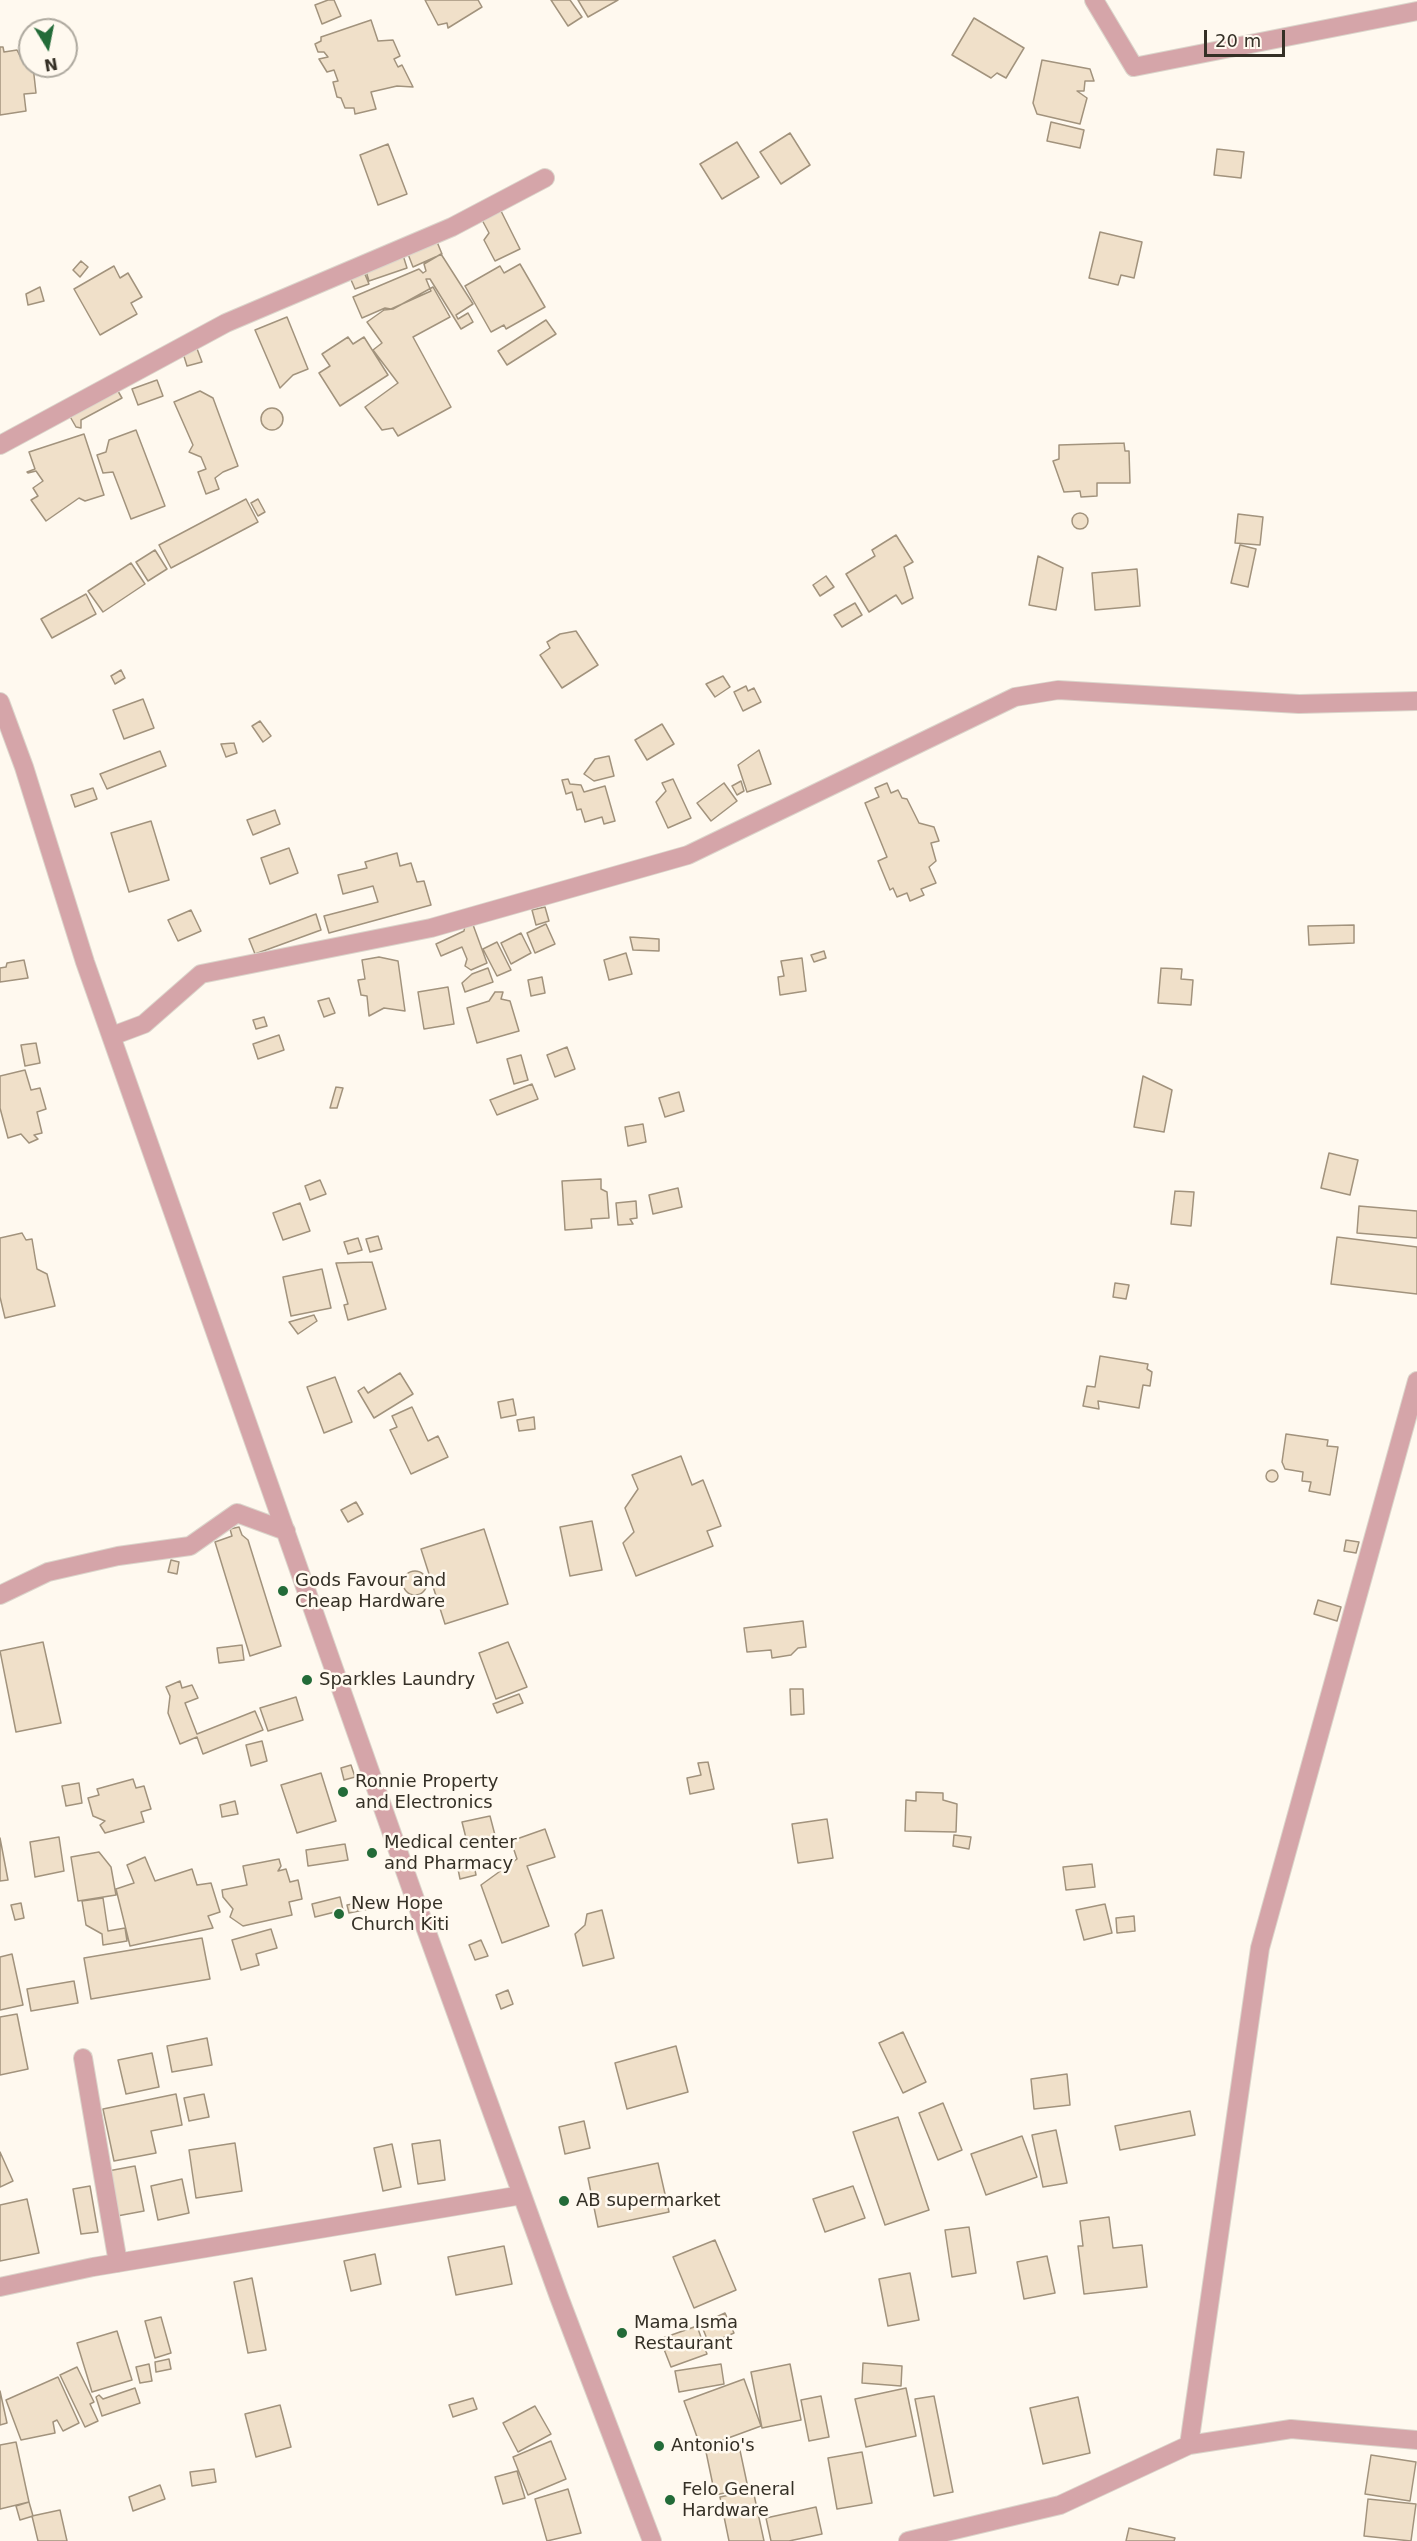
<!DOCTYPE html>
<html>
<head>
<meta charset="utf-8">
<style>
  body { margin:0 }
  #map { position:relative; width:1417px; height:2541px; overflow:hidden; background:#fff9ef; font-family:"DejaVu Sans",sans-serif }
  canvas { display:block }
  .north { position:absolute; left:18px; top:18px; width:60px; height:60px; box-sizing:border-box; background:#fff9ef; border:2px solid #aea99f; border-radius:50%; rotate:170deg; font-size:16px; font-weight:700; line-height:24px; text-align:center; color:#353026 }
  .north::after { content:''; display:block; margin:auto; width:21px; height:27px; background:#236b38; clip-path:polygon(50% 0,100% 100%,50% 72%,0 100%) }
  .scale { position:absolute; left:1204px; top:30px; width:81px; height:27px; box-sizing:border-box; border:3px solid #353026; border-top:0; padding-left:8px; font-size:18px; line-height:21px; white-space:nowrap; color:#353026; -webkit-text-stroke:4px #fff9ef; paint-order:stroke }
</style>
</head>
<body>
<div id="map">
<canvas width="1417" height="2541"></canvas>
<div class="north">N</div>
<div class="scale">20 m</div>
</div>
<script>
const g = document.querySelector('canvas').getContext('2d');
g.lineJoin = 'round';
function fillPath(path, color) {
  g.fillStyle = color;
  g.fill(path, 'evenodd');
}
function poly(rows) {
  const path = new Path2D();
  for (const r of rows) {
    if (r.length === 3) {
      path.moveTo(r[0] + r[2], r[1]);
      path.arc(r[0], r[1], r[2], 0, 2 * Math.PI);
      continue;
    }
    path.moveTo(r[0], r[1]);
    for (let i = 2; i < r.length; i += 2) path.lineTo(r[i], r[i + 1]);
  }
  return path;
}
function trace(path, color, width, dash) {
  g.strokeStyle = color;
  g.lineWidth = width;
  g.lineCap = dash ? 'butt' : 'round';
  g.setLineDash(dash || []);
  g.stroke(path);
}
function write(font, color, halo, rows, align = 'center') {
  g.font = font + ' "DejaVu Sans",sans-serif';
  g.lineWidth = 5;
  g.setLineDash([]);
  g.textBaseline = 'middle';
  g.strokeStyle = halo;
  g.fillStyle = color;
  for (const [text, x, y, turn = 0] of rows) {
    g.save();
    g.translate(x, y);
    g.rotate((+turn || 0) * Math.PI / 180);
    g.textAlign = isNaN(turn) ? turn : align;
    if (halo) g.strokeText(text, 0, 0);
    g.fillText(text, 0, 0);
    g.restore();
  }
}
const building = poly([
  [328,0,334,0,341,16,322,24,315,5,328,0],
  [425,0,478,0,482,7,448,28,447,23,438,25,425,0],
  [551,0,570,0,582,17,568,26,551,0],
  [578,0,618,0,588,17,578,0],
  [974,18,1024,48,1006,78,997,73,991,78,952,55,974,18],
  [371,20,378,41,393,40,400,56,394,59,398,67,402,65,413,87,397,86,371,92,376,109,355,114,354,108,345,108,341,98,337,97,333,82,338,81,334,70,327,72,319,59,328,57,324,52,318,52,315,44,321,41,321,37,371,20],
  [0,47,3,47,4,52,17,50,24,64,30,62,30,66,33,66,36,93,24,94,26,111,0,115,0,47],
  [1042,60,1090,69,1094,81,1085,81,1084,91,1077,91,1087,98,1080,124,1037,114,1033,103,1042,60],
  [1051,122,1084,130,1080,148,1047,141,1051,122],
  [790,133,810,165,781,184,760,152,790,133],
  [737,142,759,177,722,199,700,164,737,142],
  [388,144,407,194,378,205,360,155,388,144],
  [1217,149,1244,152,1241,178,1214,175,1217,149],
  [500,209,520,249,495,261,484,240,489,233,481,218,500,209],
  [1100,232,1142,242,1134,278,1121,275,1118,285,1089,278,1100,232],
  [435,237,442,254,413,267,406,249,435,237],
  [402,252,407,268,369,281,364,265,402,252],
  [441,254,473,304,456,315,458,319,468,313,473,322,461,329,430,279,426,279,431,291,391,309,385,308,362,318,353,297,419,269,423,273,426,271,424,264,441,254],
  [359,260,369,284,355,289,345,266,359,260],
  [81,261,88,267,80,277,73,270,81,261],
  [520,264,545,307,506,329,504,325,491,332,465,286,500,266,504,273,520,264],
  [114,266,120,278,128,273,142,297,131,303,137,314,100,335,74,289,114,266],
  [40,287,44,301,28,305,26,294,40,287],
  [433,287,450,317,413,337,451,407,398,436,393,428,382,430,365,407,398,383,373,350,382,343,367,322,384,310,393,309,433,287],
  [287,317,308,369,293,375,280,388,255,330,287,317],
  [546,320,556,334,507,365,498,351,546,320],
  [348,337,353,344,364,337,388,375,340,406,319,373,330,366,322,354,348,337],
  [196,346,202,362,187,366,182,350,196,346],
  [157,380,163,396,138,405,132,389,157,380],
  [115,386,122,398,81,420,81,428,76,427,68,413,115,386],
  [200,391,213,398,238,466,223,472,215,478,219,489,206,494,198,472,206,469,201,457,189,452,193,445,174,402,200,391],
  [272,419,11],
  [136,430,165,506,131,519,113,472,103,473,97,455,106,452,109,440,136,430],
  [84,434,104,495,85,501,79,498,46,521,31,500,38,496,33,488,43,481,36,471,28,473,27,472,35,469,29,452,84,434],
  [1124,443,1125,451,1129,451,1130,483,1097,483,1097,496,1081,497,1080,491,1064,492,1053,461,1059,459,1059,445,1124,443],
  [246,499,258,522,171,568,159,545,246,499],
  [258,499,265,512,258,516,251,503,258,499],
  [1080,521,8],
  [1238,514,1263,517,1260,545,1235,543,1238,514],
  [896,535,913,562,904,567,913,598,902,604,896,595,869,612,846,574,875,556,872,550,896,535],
  [1240,545,1256,549,1248,587,1231,583,1240,545],
  [155,550,167,569,148,581,136,562,155,550],
  [1038,556,1063,568,1056,610,1029,605,1038,556],
  [131,563,145,584,103,612,88,591,131,563],
  [1137,569,1140,606,1095,610,1092,573,1137,569],
  [826,576,834,587,820,596,813,585,826,576],
  [86,594,96,614,52,638,41,619,86,594],
  [855,603,862,615,842,627,834,615,855,603],
  [576,631,598,665,562,688,540,655,550,648,547,642,560,634,576,631],
  [121,670,125,678,115,684,111,676,121,670],
  [723,676,730,687,715,697,706,684,723,676],
  [746,686,748,691,754,688,761,702,743,711,734,692,746,686],
  [143,699,154,728,124,739,113,710,143,699],
  [260,721,271,736,263,742,252,726,260,721],
  [662,724,674,744,647,760,635,740,662,724],
  [234,743,237,753,226,757,221,744,234,743],
  [759,750,771,784,747,792,738,765,759,750],
  [160,751,166,766,107,789,100,774,160,751],
  [609,756,614,776,594,781,584,774,595,759,609,756],
  [568,779,570,784,581,785,584,792,605,786,615,821,604,824,602,817,585,822,581,809,577,810,572,792,566,794,562,780,568,779],
  [673,779,691,818,668,828,656,802,666,791,662,783,673,779],
  [741,781,744,791,737,795,732,786,741,781],
  [724,783,737,801,711,821,697,803,724,783],
  [887,783,891,793,898,790,902,798,907,799,919,823,934,827,939,841,931,843,936,861,929,867,936,883,921,889,924,895,910,901,907,893,897,897,893,888,890,890,878,861,887,857,865,803,879,797,875,788,887,783],
  [93,788,97,799,75,807,71,795,93,788],
  [275,810,280,824,253,835,247,820,275,810],
  [151,821,169,880,129,892,111,833,151,821],
  [289,848,298,873,270,884,261,858,289,848],
  [397,853,400,866,411,863,417,882,424,881,431,905,329,933,324,916,378,902,373,886,343,894,338,875,367,868,365,862,397,853],
  [545,907,549,921,536,925,532,910,545,907],
  [191,910,201,931,178,941,168,920,191,910],
  [316,914,321,930,255,954,249,939,316,914],
  [472,922,487,963,471,970,465,966,467,959,462,947,441,956,436,944,464,931,465,925,472,922],
  [546,924,555,944,535,953,527,933,546,924],
  [1354,925,1354,943,1309,945,1308,926,1354,925],
  [521,933,531,953,511,964,501,943,521,933],
  [630,937,659,939,659,951,633,950,630,937],
  [497,942,511,970,497,976,483,949,497,942],
  [824,951,826,958,814,962,811,955,824,951],
  [626,953,632,974,609,980,604,960,626,953],
  [379,957,398,961,405,1011,384,1008,369,1016,367,996,361,995,358,980,365,979,362,960,379,957],
  [802,958,806,991,780,995,778,977,784,976,781,961,802,958],
  [24,960,28,978,0,982,0,968,6,967,7,963,24,960],
  [488,968,493,982,465,992,462,983,472,974,488,968],
  [1161,968,1182,969,1181,979,1193,980,1191,1005,1158,1003,1161,968],
  [542,977,545,993,531,996,528,980,542,977],
  [448,987,454,1024,424,1029,418,992,448,987],
  [495,992,503,992,501,999,510,1001,519,1031,477,1043,467,1008,489,1001,495,992],
  [329,998,335,1013,324,1017,318,1001,329,998],
  [264,1017,267,1026,256,1029,253,1020,264,1017],
  [279,1035,284,1050,258,1059,253,1044,279,1035],
  [36,1043,40,1063,25,1066,21,1045,36,1043],
  [567,1047,575,1069,555,1077,547,1055,567,1047],
  [521,1055,528,1080,514,1084,507,1059,521,1055],
  [25,1070,31,1090,40,1088,46,1109,37,1112,42,1133,34,1135,38,1139,29,1143,21,1134,8,1138,0,1108,0,1076,25,1070],
  [1143,1076,1172,1090,1164,1132,1134,1127,1143,1076],
  [532,1084,538,1099,497,1115,490,1100,532,1084],
  [336,1087,343,1088,337,1108,330,1108,336,1087],
  [679,1092,684,1111,665,1117,659,1098,679,1092],
  [643,1124,646,1142,628,1146,625,1127,643,1124],
  [1329,1153,1358,1160,1350,1195,1321,1188,1329,1153],
  [601,1179,601,1189,607,1192,609,1218,591,1219,592,1228,565,1230,562,1181,601,1179],
  [320,1180,326,1194,310,1200,305,1186,320,1180],
  [678,1188,682,1207,653,1214,649,1195,678,1188],
  [1175,1191,1194,1192,1191,1226,1171,1224,1175,1191],
  [636,1201,637,1218,630,1219,633,1224,618,1225,616,1203,636,1201],
  [300,1203,310,1231,283,1240,273,1213,300,1203],
  [1359,1206,1417,1211,1417,1238,1357,1233,1359,1206],
  [22,1233,26,1240,32,1239,37,1269,47,1274,55,1306,5,1318,0,1297,0,1238,22,1233],
  [378,1236,382,1249,370,1252,366,1239,378,1236],
  [1337,1237,1417,1247,1417,1294,1331,1284,1337,1237],
  [358,1238,362,1250,348,1254,344,1242,358,1238],
  [372,1262,386,1309,348,1320,344,1305,348,1304,336,1263,372,1262],
  [322,1269,331,1308,291,1316,283,1277,322,1269],
  [1115,1283,1129,1285,1126,1299,1113,1297,1115,1283],
  [314,1315,317,1321,298,1334,289,1322,314,1315],
  [1100,1356,1148,1364,1147,1369,1152,1372,1150,1386,1143,1385,1139,1408,1098,1401,1099,1409,1083,1406,1087,1386,1095,1387,1100,1356],
  [400,1373,413,1394,374,1418,358,1391,364,1387,368,1393,400,1373],
  [335,1377,352,1422,324,1433,307,1387,335,1377],
  [513,1399,516,1415,501,1418,498,1402,513,1399],
  [412,1407,428,1441,438,1436,448,1457,411,1474,390,1430,397,1427,392,1416,412,1407],
  [534,1417,535,1429,519,1431,517,1420,534,1417],
  [1286,1434,1328,1440,1327,1446,1338,1447,1330,1495,1309,1491,1311,1482,1302,1481,1303,1472,1285,1469,1282,1462,1286,1434],
  [681,1456,692,1485,703,1480,721,1526,707,1531,713,1546,636,1576,623,1543,634,1532,625,1508,638,1489,632,1475,681,1456],
  [1272,1476,6],
  [356,1502,363,1514,348,1522,341,1510,356,1502],
  [592,1521,602,1570,570,1576,560,1527,592,1521],
  [239,1527,242,1535,248,1540,281,1646,250,1656,215,1542,232,1536,230,1529,239,1527],
  [484,1529,508,1604,445,1624,421,1549,484,1529],
  [1346,1540,1359,1542,1356,1553,1344,1551,1346,1540],
  [171,1560,179,1562,177,1574,168,1572,171,1560],
  [415,1583,12],
  [1318,1600,1341,1607,1337,1621,1314,1614,1318,1600],
  [803,1621,806,1647,798,1648,791,1655,772,1658,771,1650,747,1652,744,1628,803,1621],
  [43,1642,61,1723,16,1732,0,1651,43,1642],
  [508,1642,527,1687,496,1699,479,1653,508,1642],
  [242,1645,244,1660,219,1663,217,1648,242,1645],
  [180,1681,182,1688,192,1685,198,1698,185,1703,197,1734,255,1711,263,1730,203,1754,197,1737,180,1744,168,1713,170,1696,166,1687,180,1681],
  [790,1689,803,1689,804,1714,791,1715,790,1689],
  [519,1694,523,1703,497,1713,493,1704,519,1694],
  [296,1697,303,1720,268,1731,260,1708,296,1697],
  [262,1741,267,1761,251,1766,246,1745,262,1741],
  [708,1762,714,1789,690,1794,687,1778,701,1775,698,1763,708,1762],
  [351,1765,355,1777,344,1780,341,1768,351,1765],
  [321,1773,336,1821,297,1833,281,1785,321,1773],
  [133,1779,136,1788,144,1786,151,1809,141,1812,144,1822,105,1833,100,1825,105,1821,93,1816,88,1798,99,1795,97,1789,133,1779],
  [79,1783,82,1803,66,1806,62,1786,79,1783],
  [916,1792,943,1793,943,1800,957,1804,956,1832,905,1831,906,1800,916,1801,916,1792],
  [235,1801,238,1814,222,1817,220,1805,235,1801],
  [490,1816,496,1839,468,1846,462,1822,490,1816],
  [827,1819,833,1858,798,1863,792,1824,827,1819],
  [545,1829,555,1857,527,1866,549,1926,502,1943,481,1885,517,1859,511,1841,545,1829],
  [954,1835,971,1837,969,1849,953,1846,954,1835],
  [59,1837,64,1871,35,1877,30,1842,59,1837],
  [0,1838,8,1880,0,1881,0,1838],
  [345,1844,348,1860,308,1866,306,1850,345,1844],
  [99,1852,111,1867,116,1895,78,1901,71,1857,99,1852],
  [145,1857,155,1881,192,1869,197,1885,211,1883,220,1912,208,1916,213,1928,130,1946,116,1889,134,1883,127,1865,145,1857],
  [279,1859,281,1866,278,1871,286,1869,290,1882,298,1880,302,1899,289,1902,292,1915,243,1926,230,1917,233,1909,223,1897,222,1890,247,1885,243,1866,279,1859],
  [1092,1864,1095,1887,1066,1890,1063,1867,1092,1864],
  [474,1865,476,1875,460,1879,458,1869,474,1865],
  [340,1897,343,1910,315,1917,312,1904,340,1897],
  [103,1898,108,1931,125,1928,127,1941,103,1945,102,1934,86,1925,82,1901,103,1898],
  [377,1899,378,1907,349,1913,347,1905,377,1899],
  [21,1903,24,1918,15,1920,11,1905,21,1903],
  [1105,1904,1112,1933,1084,1940,1076,1910,1105,1904],
  [602,1910,614,1958,583,1966,575,1934,585,1925,587,1914,602,1910],
  [1134,1916,1135,1931,1117,1933,1116,1918,1134,1916],
  [271,1929,277,1948,256,1954,259,1965,241,1970,232,1940,271,1929],
  [202,1938,210,1979,91,1999,84,1958,202,1938],
  [481,1940,488,1956,475,1960,469,1945,481,1940],
  [12,1954,23,2005,0,2010,0,1957,12,1954],
  [74,1981,78,2003,31,2011,27,1989,74,1981],
  [508,1990,513,2004,501,2009,496,1995,508,1990],
  [17,2014,28,2069,0,2075,0,2017,17,2014],
  [903,2032,926,2082,903,2093,879,2043,903,2032],
  [207,2038,212,2065,172,2072,167,2046,207,2038],
  [676,2046,688,2092,627,2109,615,2063,676,2046],
  [152,2053,159,2087,126,2094,118,2060,152,2053],
  [1067,2074,1070,2105,1034,2109,1031,2079,1067,2074],
  [176,2094,182,2125,151,2131,156,2153,114,2161,103,2109,176,2094],
  [204,2094,209,2117,189,2121,184,2098,204,2094],
  [943,2103,962,2150,938,2160,919,2113,943,2103],
  [1190,2111,1195,2135,1120,2150,1115,2126,1190,2111],
  [898,2117,929,2210,885,2225,853,2132,898,2117],
  [584,2121,590,2148,565,2154,559,2127,584,2121],
  [1056,2130,1067,2183,1043,2187,1032,2135,1056,2130],
  [1022,2136,1037,2177,986,2195,971,2154,1022,2136],
  [440,2140,445,2180,418,2184,412,2144,440,2140],
  [235,2143,242,2191,196,2198,189,2150,235,2143],
  [392,2144,401,2187,383,2191,374,2148,392,2144],
  [0,2152,13,2181,0,2187,0,2152],
  [658,2163,669,2212,598,2227,588,2178,658,2163],
  [135,2166,144,2211,117,2216,108,2171,135,2166],
  [182,2179,189,2213,158,2220,151,2186,182,2179],
  [90,2186,98,2232,81,2234,73,2189,90,2186],
  [853,2186,865,2218,825,2232,813,2199,853,2186],
  [27,2199,39,2253,0,2261,0,2205,27,2199],
  [1109,2217,1113,2248,1142,2245,1147,2287,1084,2294,1078,2246,1083,2246,1080,2221,1109,2217],
  [969,2227,976,2273,952,2277,945,2230,969,2227],
  [715,2240,736,2290,694,2308,673,2257,715,2240],
  [504,2246,512,2284,456,2295,448,2257,504,2246],
  [375,2254,381,2284,351,2291,344,2261,375,2254],
  [1047,2256,1055,2293,1024,2299,1017,2262,1047,2256],
  [910,2273,919,2320,888,2326,879,2279,910,2273],
  [252,2278,266,2350,248,2353,234,2282,252,2278],
  [725,2313,734,2333,709,2344,701,2324,725,2313],
  [161,2317,171,2353,155,2358,145,2321,161,2317],
  [697,2326,707,2354,671,2367,660,2339,697,2326],
  [117,2331,132,2380,92,2392,77,2343,117,2331],
  [169,2359,171,2369,156,2372,155,2362,169,2359],
  [863,2363,902,2366,901,2386,862,2383,863,2363],
  [149,2364,152,2381,140,2383,136,2367,149,2364],
  [721,2364,724,2384,679,2392,675,2371,721,2364],
  [790,2364,801,2420,762,2428,751,2372,790,2364],
  [77,2367,94,2402,90,2404,98,2421,85,2427,60,2375,77,2367],
  [58,2377,79,2423,63,2431,57,2420,53,2422,55,2433,21,2440,6,2400,58,2377],
  [744,2379,761,2426,701,2448,684,2401,744,2379],
  [135,2388,140,2403,102,2416,96,2397,99,2395,103,2399,135,2388],
  [906,2388,916,2436,866,2447,855,2399,906,2388],
  [0,2391,7,2423,0,2425,0,2391],
  [821,2396,829,2437,809,2441,801,2400,821,2396],
  [934,2396,953,2492,934,2496,915,2399,934,2396],
  [1078,2397,1090,2453,1043,2464,1030,2408,1078,2397],
  [473,2398,477,2409,453,2417,449,2405,473,2398],
  [280,2405,291,2447,256,2457,245,2414,280,2405],
  [535,2406,551,2434,518,2452,503,2423,535,2406],
  [551,2441,566,2479,528,2495,513,2457,551,2441],
  [738,2441,748,2488,715,2495,705,2447,738,2441],
  [16,2442,29,2502,0,2509,0,2445,16,2442],
  [862,2452,872,2503,837,2509,828,2458,862,2452],
  [1371,2455,1416,2462,1410,2501,1365,2494,1371,2455],
  [214,2469,216,2482,192,2486,190,2472,214,2469],
  [517,2471,525,2498,503,2504,495,2477,517,2471],
  [160,2485,165,2499,133,2511,129,2497,160,2485],
  [568,2489,581,2533,547,2541,535,2499,568,2489],
  [753,2490,764,2541,729,2541,720,2497,753,2490],
  [1368,2499,1416,2504,1411,2541,1364,2536,1368,2499],
  [29,2502,33,2516,20,2520,16,2506,29,2502],
  [816,2507,822,2534,789,2541,771,2541,766,2518,816,2507],
  [60,2510,67,2541,38,2541,32,2516,60,2510],
  [1129,2528,1175,2538,1174,2541,1126,2541,1129,2528]
]);
fillPath(building, '#f0e0c9');
trace(building, '#a2937d', 1.5);
const minor = poly([
  [1094,0,1134,67,1417,11],
  [0,445,226,323,452,227,545,178],
  [0,702,24,767,85,962,416,1902,559,2297,652,2541],
  [112,1036,144,1024,201,974,431,928,688,855,1015,697,1058,690,1299,704,1417,701],
  [0,1595,48,1572,118,1556,190,1546,237,1513,286,1531],
  [83,2058,118,2263],
  [0,2287,93,2267,522,2195],
  [1189,2445,1260,1948,1417,1381],
  [908,2541,1060,2505,1189,2445,1291,2429,1417,2440]
]);
trace(minor, '#dbd5cb', 20);
trace(minor, '#d5a5a9', 18);
for (const [x, y, r, color] of [
  [283,1591,6,"#236b38"],
  [307,1680,6,"#236b38"],
  [343,1792,6,"#236b38"],
  [372,1853,6,"#236b38"],
  [339,1914,6,"#236b38"],
  [564,2201,6,"#236b38"],
  [622,2333,6,"#236b38"],
  [659,2446,6,"#236b38"],
  [670,2500,6,"#236b38"]
]) {
  const dot = new Path2D();
  dot.arc(x, y, r, 0, 2 * Math.PI);
  g.fillStyle = color;
  g.fill(dot);
  trace(dot, '#fff9ef', 2);
}
write('18px', '#353026', '#fff9ef', [
  ["Gods Favour and",295,1581],
  ["Cheap Hardware",295,1602],
  ["Sparkles Laundry",319,1680],
  ["Ronnie Property",355,1782],
  ["and Electronics",355,1803],
  ["Medical center",384,1843],
  ["and Pharmacy",384,1864],
  ["New Hope",351,1904],
  ["Church Kiti",351,1925],
  ["AB supermarket",576,2201],
  ["Mama Isma",634,2323],
  ["Restaurant",634,2344],
  ["Antonio's",671,2446],
  ["Felo General",682,2490],
  ["Hardware",682,2511]
], 'left');
</script>
</body>
</html>
